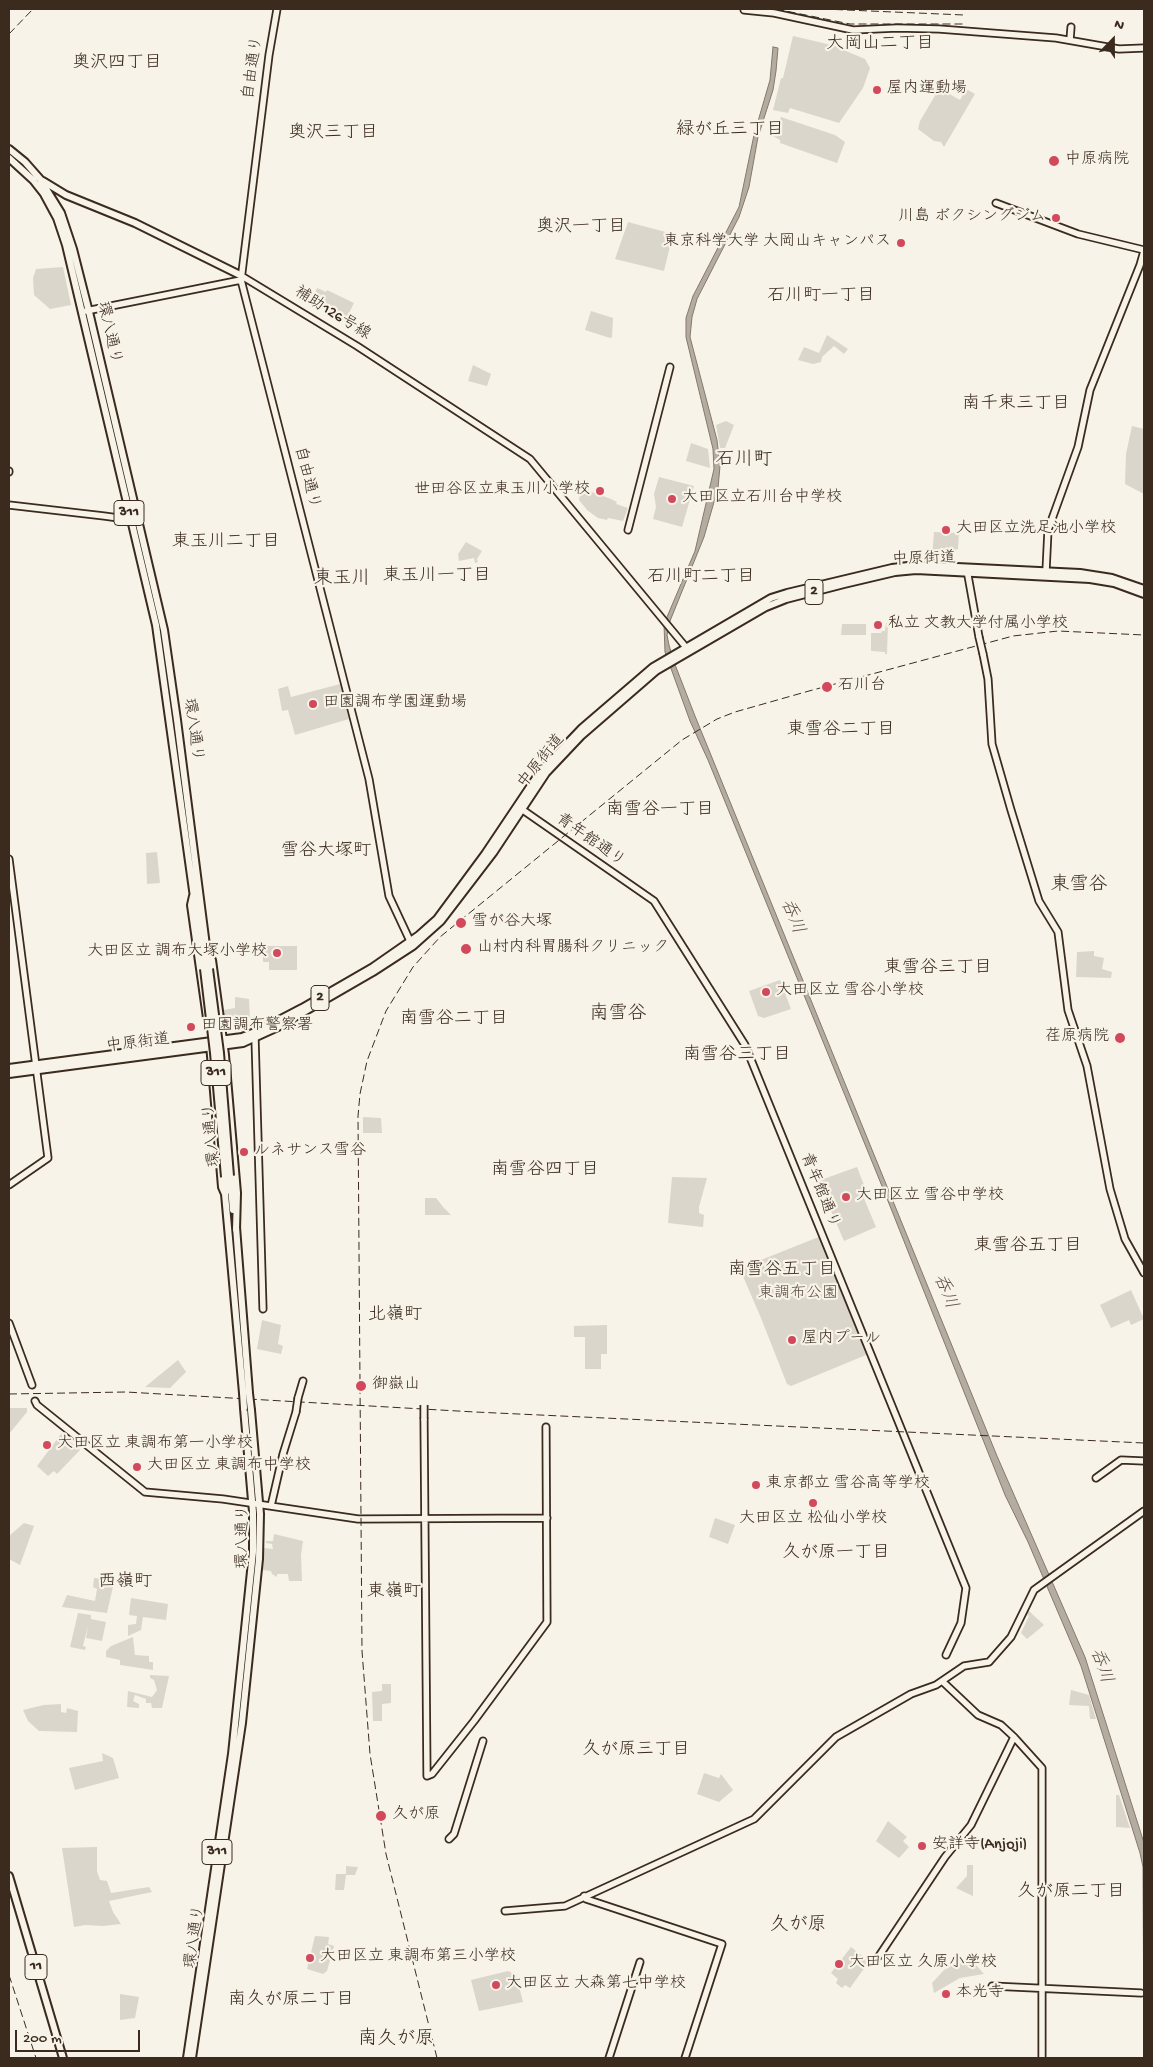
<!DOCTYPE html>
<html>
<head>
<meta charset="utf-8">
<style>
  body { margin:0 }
  #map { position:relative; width:1153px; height:2067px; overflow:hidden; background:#f7f3e8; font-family:"Gochi Hand",sans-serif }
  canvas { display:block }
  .frame { position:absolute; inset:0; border:10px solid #3b2a1e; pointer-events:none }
  .north { position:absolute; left:1088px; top:15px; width:50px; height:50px; -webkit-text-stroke:4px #f7f3e8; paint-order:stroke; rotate:22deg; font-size:14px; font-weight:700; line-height:20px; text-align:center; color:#3b2a1e }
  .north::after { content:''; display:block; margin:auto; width:18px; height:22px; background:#3b2a1e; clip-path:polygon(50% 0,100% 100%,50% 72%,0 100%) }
  .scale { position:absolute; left:15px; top:2030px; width:125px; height:22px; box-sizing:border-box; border:2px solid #3b2a1e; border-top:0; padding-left:6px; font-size:15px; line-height:18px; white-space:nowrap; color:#3b2a1e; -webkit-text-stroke:4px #f7f3e8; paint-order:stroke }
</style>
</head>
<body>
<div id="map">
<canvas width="1153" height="2067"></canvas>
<div class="frame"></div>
<div class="north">N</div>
<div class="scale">200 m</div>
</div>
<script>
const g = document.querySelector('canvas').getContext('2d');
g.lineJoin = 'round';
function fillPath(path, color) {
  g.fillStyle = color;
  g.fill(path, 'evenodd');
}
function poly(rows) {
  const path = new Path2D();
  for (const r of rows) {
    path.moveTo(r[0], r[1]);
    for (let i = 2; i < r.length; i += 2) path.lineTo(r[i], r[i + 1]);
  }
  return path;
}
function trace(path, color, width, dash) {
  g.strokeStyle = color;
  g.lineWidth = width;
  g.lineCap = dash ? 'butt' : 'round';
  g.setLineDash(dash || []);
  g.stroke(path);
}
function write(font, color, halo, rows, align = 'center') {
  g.font = font + ' "Gochi Hand","Klee One",sans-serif';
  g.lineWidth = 4.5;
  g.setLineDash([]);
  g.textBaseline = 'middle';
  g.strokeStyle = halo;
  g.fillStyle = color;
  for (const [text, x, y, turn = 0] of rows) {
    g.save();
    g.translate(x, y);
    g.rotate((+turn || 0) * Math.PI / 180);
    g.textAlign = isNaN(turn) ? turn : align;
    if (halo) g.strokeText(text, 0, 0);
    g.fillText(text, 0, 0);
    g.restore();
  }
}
fillPath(poly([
  [793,36,840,47,841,49,865,59,870,68,863,88,839,123,790,108,788,113,773,110,781,78,783,78],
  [937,87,960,100,966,89,975,94,944,147,941,142,934,141,918,129,920,121,936,94],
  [781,117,835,135,845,142,837,163,780,143,780,140,773,136],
  [628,222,673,234,664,271,615,259],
  [63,267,71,305,50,309,34,295,33,278,36,269],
  [317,288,326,292,327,290,354,303,345,321,317,304,319,301,313,297],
  [591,311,613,318,612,337,610,338,585,330],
  [827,335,848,349,844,354,834,346,822,357,821,362,813,364,798,360,804,347,819,353],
  [473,365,491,374,487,386,468,381],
  [726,421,734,425,725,448,720,448,716,425],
  [1132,426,1144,429,1144,494,1125,484,1126,454],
  [691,443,708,449,710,468,686,461],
  [659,477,694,486,682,527,653,519,656,507,654,494],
  [581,488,611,499,617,502,616,504,628,508,623,521,608,518,607,520,598,518,587,510,579,500],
  [934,532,959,533,958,549,955,550,953,558,932,557],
  [466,542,482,551,477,559,478,562,475,563,474,558,459,561,458,554],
  [886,623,888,623,887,654,885,654,885,652,871,651,871,633,881,633,882,631,885,631],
  [842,624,866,624,866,635,841,635],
  [340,684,349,719,295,735,288,710,282,711,278,689,288,686,291,697],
  [157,852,160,883,147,884,146,853],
  [263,946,297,946,297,970,269,970,269,962,263,962],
  [1094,951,1094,956,1104,958,1102,969,1112,972,1111,978,1076,977,1077,952],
  [780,980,791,1009,764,1018,758,1016,749,991],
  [235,997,249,999,250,1020,231,1022,230,1018,224,1019,223,1010,235,1008],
  [363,1117,381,1118,382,1133,363,1133],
  [857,1167,866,1190,863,1196,876,1227,844,1241,818,1181],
  [672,1177,707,1178,699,1207,699,1213,704,1215,703,1227,668,1223],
  [436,1198,444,1208,451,1215,425,1215,425,1198],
  [821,1236,868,1352,866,1355,791,1386,787,1384,761,1318,742,1274,742,1269,743,1265,751,1264],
  [1131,1290,1144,1319,1131,1325,1129,1320,1111,1328,1100,1305],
  [262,1320,281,1325,278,1344,283,1346,281,1354,257,1349],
  [607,1325,607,1354,601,1354,601,1369,585,1369,585,1337,574,1337,574,1326],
  [178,1360,186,1372,170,1388,145,1387],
  [9,1408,27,1408,27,1412,9,1434],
  [61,1434,80,1450,57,1474,54,1471,48,1476,37,1466],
  [715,1518,735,1525,728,1544,709,1537],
  [24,1523,34,1526,20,1565,9,1559,9,1536],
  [274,1534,303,1541,301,1555,302,1581,289,1581,288,1574,277,1574,277,1577,272,1574,271,1571,262,1570,264,1548,273,1549,272,1544,266,1543,266,1541,273,1541],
  [94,1578,111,1579,114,1582,107,1613,62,1607,67,1595,95,1601,97,1589,93,1587],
  [131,1598,168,1604,166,1620,143,1617,141,1630,128,1636,128,1625,136,1624,137,1616,129,1615],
  [1028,1610,1044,1625,1027,1639,1021,1633,1029,1616,1026,1614],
  [78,1613,91,1615,91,1619,106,1622,102,1641,86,1638,88,1626,83,1646,86,1647,85,1650,70,1647],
  [133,1637,135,1655,149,1656,149,1662,153,1662,153,1670,120,1665,120,1660,106,1657,106,1651,111,1646],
  [150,1675,169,1676,162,1708,152,1708,151,1703,146,1703,146,1699,135,1695,133,1701,139,1704,139,1708,127,1707,128,1691,152,1697,157,1690,154,1680,150,1678],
  [382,1684,391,1684,391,1703,382,1704,382,1721,373,1721,372,1692,382,1691],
  [1071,1690,1089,1695,1096,1719,1090,1719,1089,1706,1069,1705],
  [61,1704,61,1712,66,1713,67,1708,78,1711,77,1732,39,1731,28,1721,23,1710,44,1705],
  [102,1753,113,1758,119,1778,75,1790,69,1768,103,1761],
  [704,1773,719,1778,721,1774,733,1790,719,1802,697,1794],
  [1116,1795,1119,1795,1130,1828,1116,1827],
  [888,1821,907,1837,903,1841,909,1847,899,1858,876,1841],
  [97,1847,97,1871,100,1880,107,1881,111,1893,149,1887,152,1892,109,1901,113,1912,121,1924,103,1926,85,1925,74,1927,62,1848],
  [967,1865,973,1865,973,1896,956,1888,967,1876],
  [346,1866,358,1867,355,1875,346,1875,344,1890,335,1890,336,1874,346,1874],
  [315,1936,329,1937,328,1944,334,1946,327,1971,323,1974,307,1969],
  [851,1947,866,1959,865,1961,868,1963,850,1988,845,1985,842,1988,836,1983,838,1979,831,1973],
  [969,1963,977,1966,984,1974,960,1978,934,1993,932,1983,944,1970,955,1964],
  [508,1971,516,1975,523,2002,479,2011,471,1980],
  [120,1994,139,1997,135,2018,120,2020]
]), '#dbd6cb');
const water = poly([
  [773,47,778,48,776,71,773,90,758,137,749,187,739,217,697,299,692,317,690,337,717,440,720,466,718,488,704,537,670,621,667,635,669,645,674,662,695,716,997,1456,1085,1657,1144,1843,1144,2058,1143,1867,1140,1853,1081,1666,1028,1542,1005,1495,884,1191,708,760,690,721,665,652,664,624,695,551,714,469,713,449,686,337,686,318,693,296,739,207,754,135,770,80,773,47]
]);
fillPath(water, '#b4aca0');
trace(water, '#84786c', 1);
const secondary = poly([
  [277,9,269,55,241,280,369,779,389,896,411,943],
  [744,10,774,13,853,30,897,28,939,29,1056,38,1119,49,1144,48],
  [1070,40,1071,27],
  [996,203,1078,234,1144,250],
  [240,275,357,346,530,459,689,651],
  [86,311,241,280],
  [9,471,9,472],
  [9,505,104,516,126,519,135,523],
  [628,530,670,367],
  [967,570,979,637],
  [1046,571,1048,530,1078,447,1090,390,1140,265,1144,251],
  [983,654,988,679,992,744,1011,810,1039,901,1058,932,1068,1010,1087,1066,1110,1189,1125,1239,1144,1273],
  [520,808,654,901,745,1045,966,1588,961,1623,946,1655],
  [9,859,48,1158,9,1185],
  [255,1038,263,1309],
  [9,1323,32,1385],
  [298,1398,303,1381],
  [35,1401,37,1405,145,1492,223,1499,358,1519,547,1518],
  [424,1419,427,1776,432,1774,474,1721,547,1622,546,1427],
  [1096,1478,1121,1460,1144,1461],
  [271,1506,283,1454,296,1412],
  [942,1681,978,1715,1001,1725,1014,1737,1042,1768,1042,2058],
  [449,1839,454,1834,483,1741],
  [584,1896,586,1899,722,1944,685,2058],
  [505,1911,565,1906,754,1819,836,1737,911,1694,936,1685,964,1666,989,1662,1011,1637,1034,1590,1144,1511],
  [879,1956,945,1857,971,1825,1014,1737],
  [992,1986,1141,1993],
  [609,2058,640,1962]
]);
const primary = poly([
  [9,149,25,162,40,179,61,213,73,249,90,316,164,630,177,720,209,969],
  [9,158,33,180,44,194,57,218,66,245,156,625,204,969],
  [43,181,66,195,135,223,240,275],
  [193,896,191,905,208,1025],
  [212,960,225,1055,237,1193,236,1230],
  [210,1044,222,1187,225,1194],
  [9,1068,242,1037,260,1030,302,1008,373,967,419,935,437,919,485,854,540,772,582,728,653,667,771,598,787,593,892,568,916,565,1080,573,1112,578,1144,589],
  [9,1074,243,1043,278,1027,373,972,413,946,441,921,493,853,546,773,581,736,656,671,766,607,786,599,844,584,895,572,916,570,1090,579,1114,583,1144,594],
  [230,1176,233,1210],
  [225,1177,227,1187,225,1194,243,1393],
  [236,1227,249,1393],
  [9,1876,63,2058],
  [187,2058,232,1754,253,1552,253,1512,244,1408],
  [192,2058,242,1723,259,1559,260,1514,251,1410]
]);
trace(secondary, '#3b2a1e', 9);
trace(primary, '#3b2a1e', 10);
trace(secondary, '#f7f3e8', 5.5);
trace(primary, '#f7f3e8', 6);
trace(poly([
  [776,9,850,24,963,24],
  [823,9,964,15],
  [9,12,10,9],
  [9,34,33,9],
  [9,1394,126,1392,475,1412,1144,1443],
  [9,1975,36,2058],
  [437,2058,386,1854,370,1754,362,1651,358,1116,360,1094,367,1061,386,1011,413,967,440,937,682,740,717,719,735,712,809,691,1013,636,1058,631,1144,635]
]), '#3b2a1e', 1, [8, 4]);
const secondaryBridge = poly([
  [979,637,983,654],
  [296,1412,298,1398],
  [424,1419,424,1405]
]);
const primaryBridge = poly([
  [204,969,214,1053,225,1177],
  [209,969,220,1053,230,1176],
  [243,1393,244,1408],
  [249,1393,251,1410]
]);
trace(secondaryBridge, '#3b2a1e', 9, []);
trace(primaryBridge, '#3b2a1e', 10, []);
trace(secondaryBridge, '#f7f3e8', 5.5);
trace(primaryBridge, '#f7f3e8', 6);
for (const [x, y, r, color] of [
  [877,90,5,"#d1495b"],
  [1054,161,6,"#d1495b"],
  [1056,218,5,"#d1495b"],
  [901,243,5,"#d1495b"],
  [600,491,5,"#d1495b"],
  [672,499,5,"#d1495b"],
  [946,530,5,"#d1495b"],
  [878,625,5,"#d1495b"],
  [827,687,6,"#d1495b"],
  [313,704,5,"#d1495b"],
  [461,923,6,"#d1495b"],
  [466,949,6,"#d1495b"],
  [277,953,5,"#d1495b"],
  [766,992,5,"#d1495b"],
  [191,1027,5,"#d1495b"],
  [1120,1038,6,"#d1495b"],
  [244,1152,5,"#d1495b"],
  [846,1197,5,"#d1495b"],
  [792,1340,5,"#d1495b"],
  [361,1386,6,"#d1495b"],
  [47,1445,5,"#d1495b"],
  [137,1467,5,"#d1495b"],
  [756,1485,5,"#d1495b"],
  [813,1503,5,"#d1495b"],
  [381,1816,6,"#d1495b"],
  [922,1846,5,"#d1495b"],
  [310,1958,5,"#d1495b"],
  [839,1964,5,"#d1495b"],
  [496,1985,5,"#d1495b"],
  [946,1994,5,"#d1495b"]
]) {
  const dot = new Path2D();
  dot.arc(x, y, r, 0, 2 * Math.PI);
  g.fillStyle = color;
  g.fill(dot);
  trace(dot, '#f7f3e8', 2);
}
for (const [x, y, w] of [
  [129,513,30],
  [814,592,18],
  [320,998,18],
  [216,1073,30],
  [217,1852,30],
  [36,1967,22]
]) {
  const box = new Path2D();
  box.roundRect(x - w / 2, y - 12.5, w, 25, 4);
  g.fillStyle = '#f7f3e8';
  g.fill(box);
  trace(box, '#3b2a1e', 1);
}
write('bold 15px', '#3b2a1e', null, [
  ["311",129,513],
  ["2",814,592],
  ["2",320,998],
  ["311",216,1073],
  ["311",217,1852],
  ["11",36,1967]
]);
write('16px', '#3b2a1e', '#f7f3e8', [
  ["自由通り",254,68,-82],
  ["補助126号線",332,314,32],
  ["環八通り",108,333,77],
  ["自由通り",306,478,76],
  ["中原街道",924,560,-2],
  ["環八通り",192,730,82],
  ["中原街道",542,762,-51],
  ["青年館通り",590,841,35],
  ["中原街道",138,1044,-7],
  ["環八通り",213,1135,-95],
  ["青年館通り",819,1191,68],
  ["環八通り",244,1537,-89],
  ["環八通り",196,1937,-82]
]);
write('16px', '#3b2a1e', '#f7f3e8', [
  ["屋内運動場",887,90],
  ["中原病院",1065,161],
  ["川島 ボクシングジム",1046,218,"right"],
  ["東京科学大学 大岡山キャンパス",891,243,"right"],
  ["世田谷区立東玉川小学校",590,491,"right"],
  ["大田区立石川台中学校",682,499],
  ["大田区立洗足池小学校",956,530],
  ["私立 文教大学付属小学校",888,625],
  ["石川台",838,687],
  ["田園調布学園運動場",323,704],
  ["雪が谷大塚",472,923],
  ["山村内科胃腸科クリニック",477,949],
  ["大田区立 調布大塚小学校",267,953,"right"],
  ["大田区立 雪谷小学校",776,992],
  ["田園調布警察署",201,1027],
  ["荏原病院",1109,1038,"right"],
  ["ルネサンス雪谷",254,1152],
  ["大田区立 雪谷中学校",856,1197],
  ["屋内プール",802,1340],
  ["御嶽山",372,1386],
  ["大田区立 東調布第一小学校",57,1445],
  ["大田区立 東調布中学校",147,1467],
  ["東京都立 雪谷高等学校",766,1485],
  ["大田区立 松仙小学校",813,1520,"center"],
  ["久が原",392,1816],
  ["安詳寺(Anjoji)",932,1846],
  ["大田区立 東調布第三小学校",320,1958],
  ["大田区立 久原小学校",849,1964],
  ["大田区立 大森第七中学校",506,1985],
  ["本光寺",956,1994]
], 'left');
write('16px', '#5b4c41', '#f7f3e8', [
  ["東調布公園",798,1295]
]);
write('18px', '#3b2a1e', '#f7f3e8', [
  ["大岡山二丁目",880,45],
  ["奥沢四丁目",117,64],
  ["緑が丘三丁目",730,131],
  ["奥沢三丁目",333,134],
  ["奥沢一丁目",581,228],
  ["石川町一丁目",821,297],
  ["南千束三丁目",1016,405],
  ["東玉川二丁目",226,543],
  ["東玉川一丁目",437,577],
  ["石川町二丁目",701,578],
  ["東雪谷二丁目",841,731],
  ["南雪谷一丁目",660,811],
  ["雪谷大塚町",326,852],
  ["東雪谷三丁目",938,969],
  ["南雪谷二丁目",454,1020],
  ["南雪谷三丁目",737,1056],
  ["南雪谷四丁目",545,1171],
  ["東雪谷五丁目",1028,1247],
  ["南雪谷五丁目",782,1271],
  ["北嶺町",395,1316],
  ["久が原一丁目",836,1554],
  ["西嶺町",125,1583],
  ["東嶺町",394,1593],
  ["久が原三丁目",636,1751],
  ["久が原二丁目",1071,1893],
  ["南久が原二丁目",291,2001]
]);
write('italic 18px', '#5f5145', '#f7f3e8', [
  ["呑川",791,917,68],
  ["呑川",944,1292,68],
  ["呑川",1100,1666,71]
]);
write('19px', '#3b2a1e', '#f7f3e8', [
  ["石川町",744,461],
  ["東玉川",342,580],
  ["東雪谷",1079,886],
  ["南雪谷",618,1015],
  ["久が原",798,1926],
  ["南久が原",396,2040]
]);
</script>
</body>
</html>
